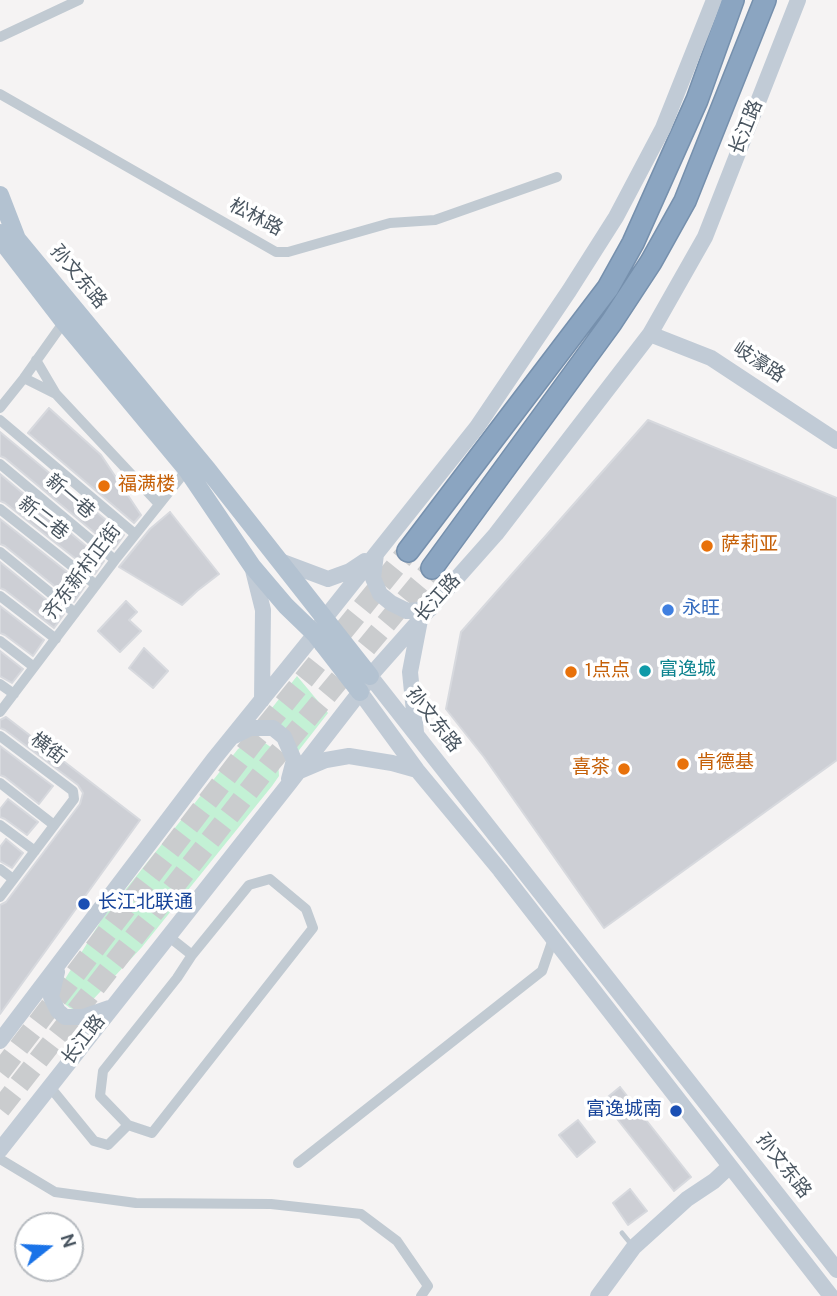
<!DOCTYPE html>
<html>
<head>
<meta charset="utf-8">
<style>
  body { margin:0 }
  #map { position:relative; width:837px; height:1296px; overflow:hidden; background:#f5f3f3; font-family:Overpass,sans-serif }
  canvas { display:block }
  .north { position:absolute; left:14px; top:1212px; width:70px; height:70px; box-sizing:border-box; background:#fff; border:2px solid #b7bbc0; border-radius:50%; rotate:72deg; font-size:19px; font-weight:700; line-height:28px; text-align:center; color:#4a5661 }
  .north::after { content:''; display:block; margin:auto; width:24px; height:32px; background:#1a73e8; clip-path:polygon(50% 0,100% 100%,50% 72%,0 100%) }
</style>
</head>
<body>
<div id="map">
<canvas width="837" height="1296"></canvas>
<div class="north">N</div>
</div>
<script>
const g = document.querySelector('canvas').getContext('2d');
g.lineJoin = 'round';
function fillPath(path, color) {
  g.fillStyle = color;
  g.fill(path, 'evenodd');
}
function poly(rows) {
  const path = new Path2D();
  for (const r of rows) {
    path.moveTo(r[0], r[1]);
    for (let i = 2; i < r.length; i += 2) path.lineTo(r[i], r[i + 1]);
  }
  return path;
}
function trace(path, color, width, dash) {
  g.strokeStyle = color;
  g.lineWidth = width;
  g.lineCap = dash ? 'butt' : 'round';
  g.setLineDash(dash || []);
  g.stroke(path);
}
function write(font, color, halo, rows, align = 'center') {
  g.font = font + ' Overpass,"Noto Sans SC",sans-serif';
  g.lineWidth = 7;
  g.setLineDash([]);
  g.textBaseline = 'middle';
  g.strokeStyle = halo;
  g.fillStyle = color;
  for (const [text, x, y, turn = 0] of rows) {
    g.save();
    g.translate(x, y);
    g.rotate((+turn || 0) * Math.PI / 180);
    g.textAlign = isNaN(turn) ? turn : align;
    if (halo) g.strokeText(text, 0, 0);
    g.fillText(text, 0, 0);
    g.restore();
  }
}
fillPath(poly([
  [297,676,328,713,296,754,261,722],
  [257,742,265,743,272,748,278,758,279,776,272,786,142,947,86,1007,75,1010,70,1008,62,1002,59,991,62,984,102,919,238,749,246,744]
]), '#c3f1d5');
const building = poly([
  [49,408,101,455,141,515,134,523,28,433,49,408],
  [648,420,837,498,837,760,604,928,484,757,446,709,461,632,648,420],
  [0,432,124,535,114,549,5,458,0,456,0,432],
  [0,474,104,561,95,574,5,503,0,501,0,474],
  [170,512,219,574,197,591,182,605,119,567,150,529,170,512],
  [0,519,85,586,74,602,5,546,0,544,0,519],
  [0,562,64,614,54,628,5,590,0,588,0,562],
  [126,601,137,612,129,620,141,631,120,652,98,631,126,601],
  [0,606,44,640,33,656,5,635,0,633,0,606],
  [144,648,168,671,153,688,129,668,144,648],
  [0,651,23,669,12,683,0,676,0,651],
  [6,717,140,820,0,1014,0,905,6,902,80,804,83,793,78,785,5,730,0,728,0,720,6,717],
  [0,746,53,786,39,804,5,777,0,775,0,746],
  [8,799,38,822,27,835,5,819,0,817,0,809,8,799],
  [6,839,23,853,12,868,0,861,0,847,6,839],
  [620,1087,691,1177,674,1191,603,1101,620,1087],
  [578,1120,595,1142,577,1157,559,1135,578,1120],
  [630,1189,647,1211,628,1225,613,1203,630,1189]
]);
fillPath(building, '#cdcfd5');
trace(building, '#d7d9de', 2);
trace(poly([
  [0,1072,254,741,408,551],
  [0,1109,272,761,432,568]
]), '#caccce', 21, [21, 10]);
const highway = poly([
  [408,551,608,288,633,243,697,100,733,0],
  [432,568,611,323,651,262,685,201,765,0]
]);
trace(highway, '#7690ad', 24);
trace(poly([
  [622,1233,631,1244]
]), '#c1cad2', 5);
trace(poly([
  [0,37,79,0],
  [0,94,276,252,288,252,390,223,435,220,557,177],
  [36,360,56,394],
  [24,378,56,394,159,504],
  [0,408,24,378,66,319],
  [0,420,135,534],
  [0,464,115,560],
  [0,509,96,585],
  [0,552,75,613],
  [0,596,56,639],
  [0,641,34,667],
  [0,684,14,694],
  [0,712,115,560,189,467],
  [0,736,73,791,74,799,0,897],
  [0,783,54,825],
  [0,825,35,851],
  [0,869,13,879],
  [168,936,192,955,249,885,270,879,306,909,313,928,152,1133,128,1125,100,1096,103,1071,177,978,192,955],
  [50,1087,94,1141,108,1145,128,1125],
  [0,1159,55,1192,136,1203,271,1204,361,1214,397,1241,428,1286,421,1296],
  [298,1163,542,971,553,939]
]), '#c1cad2', 10);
trace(poly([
  [650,334,711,358,837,441],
  [376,554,373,578,380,594,391,603,407,611,430,609],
  [280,561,328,579,350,571,365,561],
  [252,566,263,610,262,700],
  [370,676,837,1270],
  [360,692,417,770,500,870,831,1296],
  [416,732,410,672,420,620],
  [234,736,250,728,273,728,284,737,294,760,289,779],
  [300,771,326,760,349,756,392,763,417,770],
  [57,972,51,997,58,1011,65,1017,83,1017,109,1008],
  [0,1041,213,760,315,634,325,618,477,427,569,291,616,217,663,128,714,0],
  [0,1150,288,785,360,692,370,676,496,534,650,334,705,237,798,0],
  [598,1296,634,1247,687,1199,714,1181,730,1166]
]), '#c1cbd6', 16);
trace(poly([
  [0,195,17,239,208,470,370,676],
  [0,233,4,244,64,322,187,470,252,566,286,606,315,634,360,692]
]), '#b3c2d1', 18);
trace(highway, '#8ba5c1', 21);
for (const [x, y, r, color] of [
  [104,486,7,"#e8710a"],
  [707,546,7,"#e8710a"],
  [668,610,7,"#3f7fe0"],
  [645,671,7,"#0f9aa8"],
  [571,672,7,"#e8710a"],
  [683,764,7,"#e8710a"],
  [624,769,7,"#e8710a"],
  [84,904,7,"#1a4fb4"],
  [676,1111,7,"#1a4fb4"]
]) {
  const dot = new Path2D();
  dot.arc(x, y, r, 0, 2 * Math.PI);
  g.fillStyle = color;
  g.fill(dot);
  trace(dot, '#fff', 2.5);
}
write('19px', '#4a5661', '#fff', [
  ["长江路",748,128,-68],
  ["松林路",255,219,28],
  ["孙文东路",77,278,50],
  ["岐濠路",758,364,33],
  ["新一巷",69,498,40],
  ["新二巷",42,520,38],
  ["齐东新村正街",84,573,-53],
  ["长江路",439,599,-48],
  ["孙文东路",432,721,52],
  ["横街",47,750,37],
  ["长江路",85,1041,-52],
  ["孙文东路",782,1167,52]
]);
write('19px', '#c56008', '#fff', [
  ["福满楼",118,486],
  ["萨莉亚",721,546],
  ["1点点",585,672],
  ["肯德基",697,764],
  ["喜茶",610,769,"right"]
], 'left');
write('19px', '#366cbe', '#fff', [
  ["永旺",682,610]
], 'left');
write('19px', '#0d838f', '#fff', [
  ["富逸城",659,671]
], 'left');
write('19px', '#164399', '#fff', [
  ["长江北联通",98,904],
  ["富逸城南",662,1111,"right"]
], 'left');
</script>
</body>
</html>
